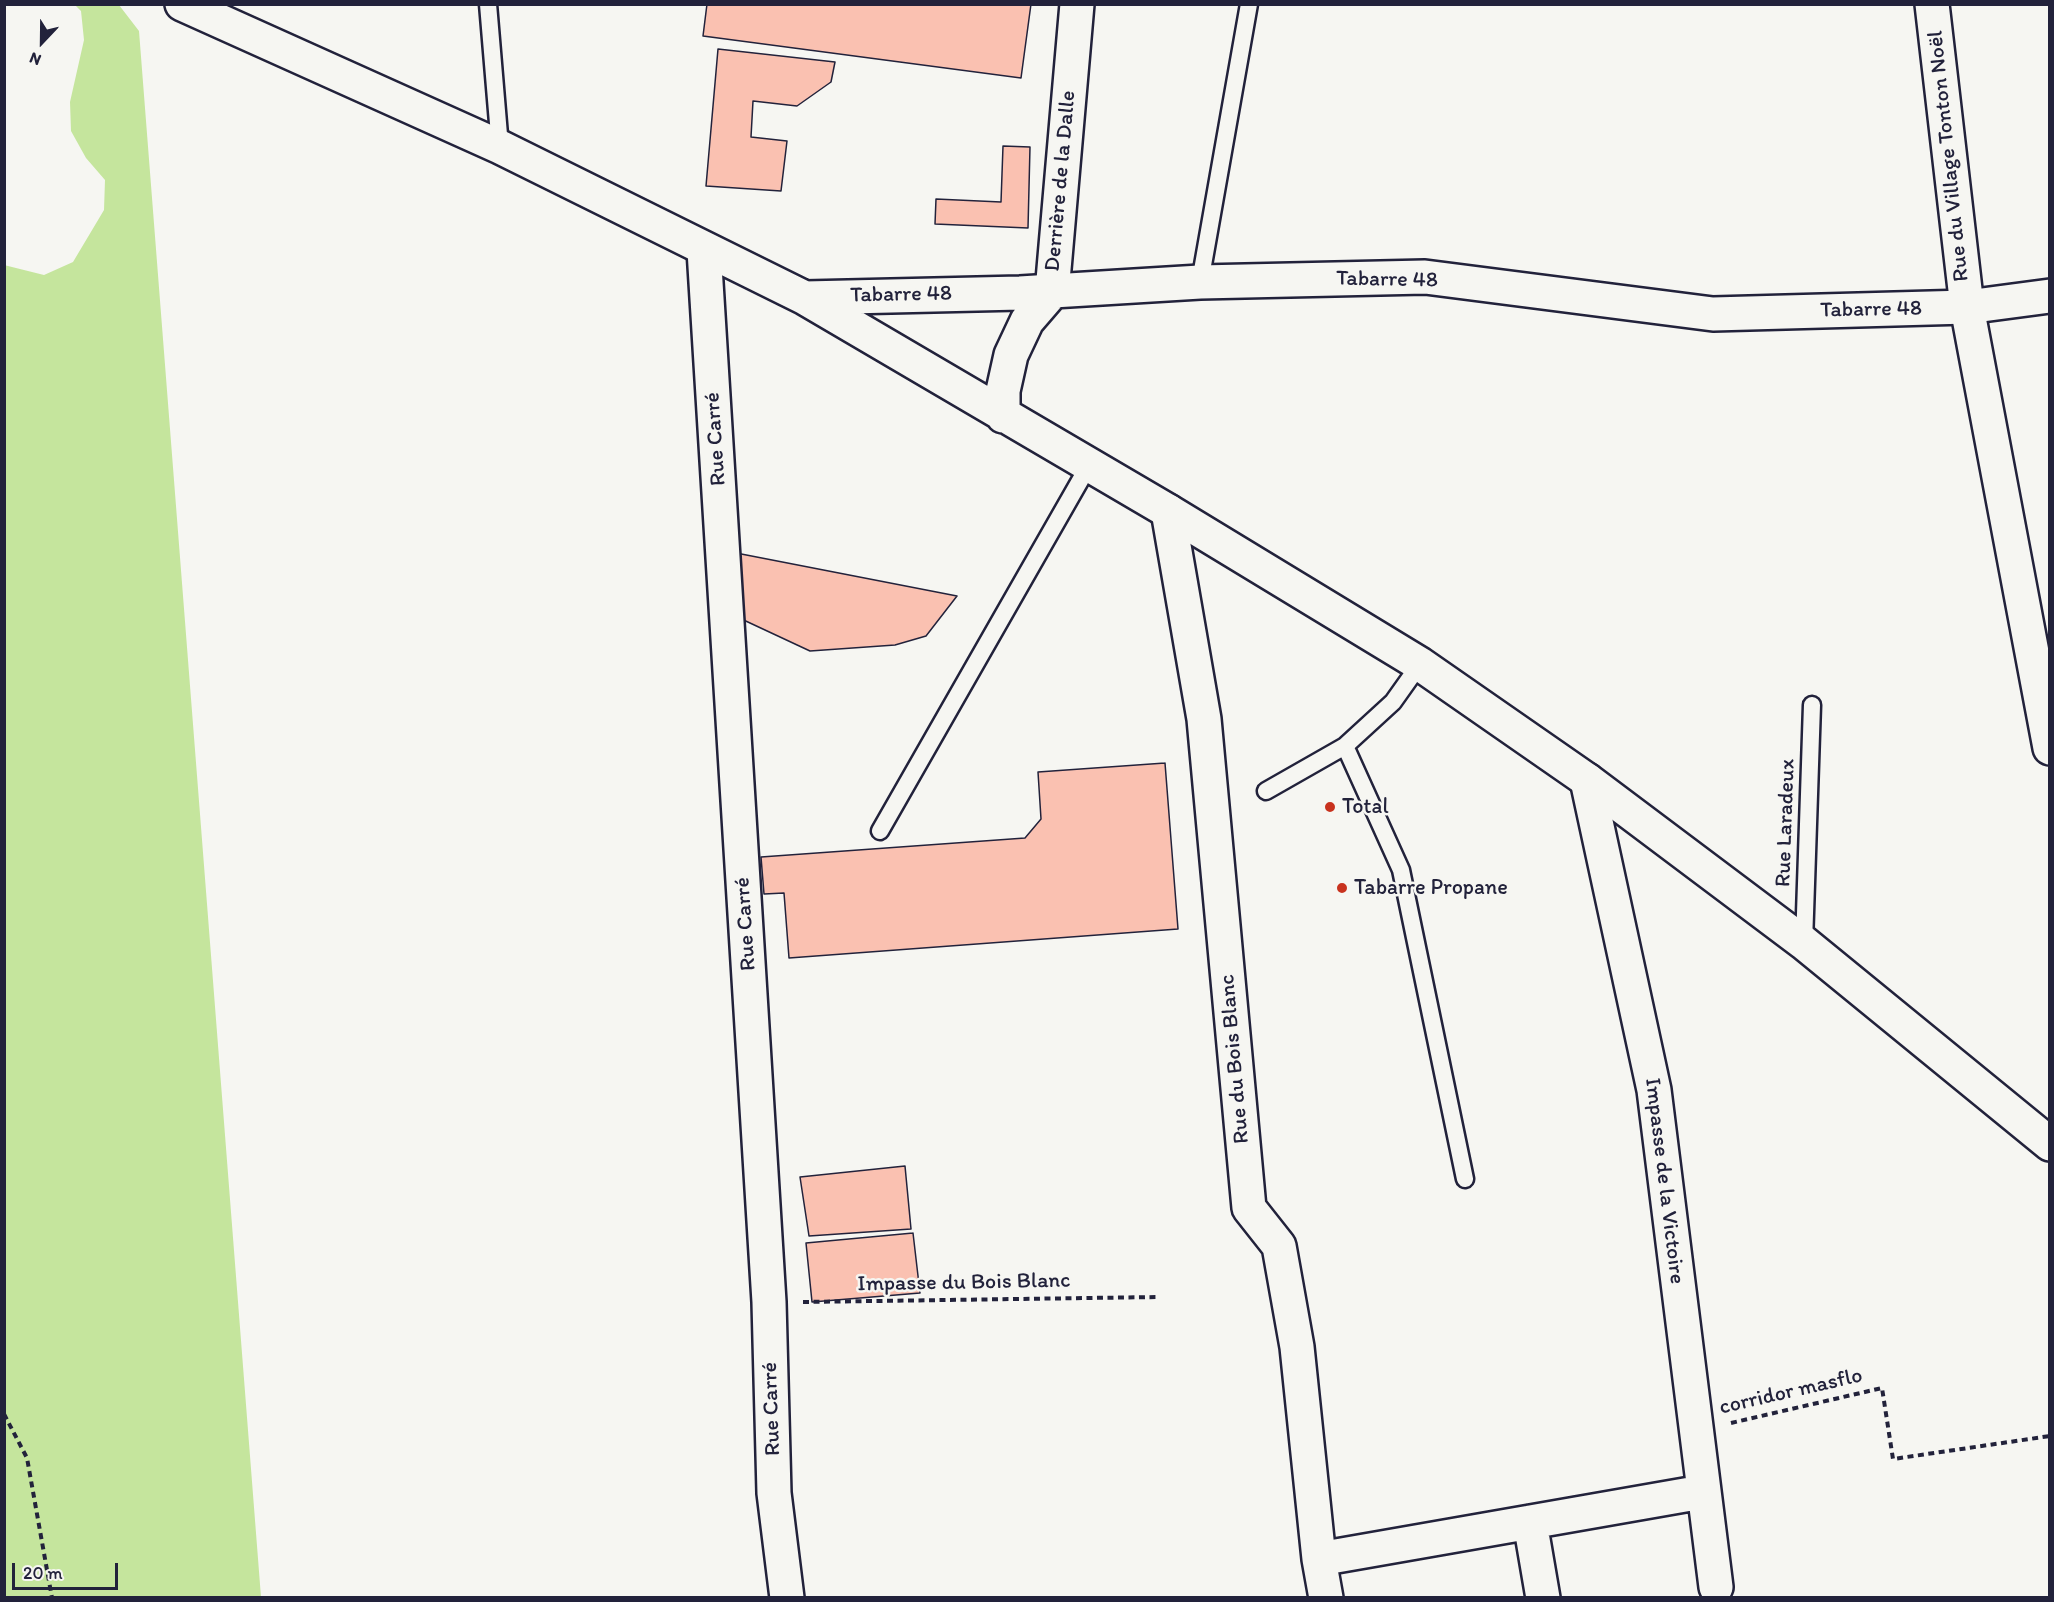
<!DOCTYPE html>
<html>
<head>
<meta charset="utf-8">
<style>
  body { margin:0 }
  #map { position:relative; width:2054px; height:1602px; overflow:hidden; background:#f6f6f2; font-family:Itim,sans-serif }
  canvas { display:block }
  .frame { position:absolute; inset:0; border:6px solid #22223b; pointer-events:none }
  .north { position:absolute; left:12px; top:12px; width:60px; height:60px; -webkit-text-stroke:4px #f6f6f2; paint-order:stroke; rotate:202deg; font-size:16px; font-weight:700; line-height:24px; text-align:center; color:#22223b }
  .north::after { content:''; display:block; margin:auto; width:21px; height:27px; background:#22223b; clip-path:polygon(50% 0,100% 100%,50% 72%,0 100%) }
  .scale { position:absolute; left:12px; top:1563px; width:106px; height:27px; box-sizing:border-box; border:3px solid #22223b; border-top:0; padding-left:8px; font-size:18px; line-height:21px; white-space:nowrap; color:#22223b; -webkit-text-stroke:4px #f6f6f2; paint-order:stroke }
</style>
</head>
<body>
<div id="map">
<canvas width="2054" height="1602"></canvas>
<div class="frame"></div>
<div class="north">N</div>
<div class="scale">20 m</div>
</div>
<script>
const g = document.querySelector('canvas').getContext('2d');
g.lineJoin = 'round';
function fillPath(path, color) {
  g.fillStyle = color;
  g.fill(path, 'evenodd');
}
function poly(rows) {
  const path = new Path2D();
  for (const r of rows) {
    path.moveTo(r[0], r[1]);
    for (let i = 2; i < r.length; i += 2) path.lineTo(r[i], r[i + 1]);
  }
  return path;
}
function trace(path, color, width, dash) {
  g.strokeStyle = color;
  g.lineWidth = width;
  g.lineCap = dash ? 'butt' : 'round';
  g.setLineDash(dash || []);
  g.stroke(path);
}
function write(font, color, halo, rows, align = 'center') {
  g.font = font + ' Itim,sans-serif';
  g.lineWidth = 5;
  g.setLineDash([]);
  g.textBaseline = 'middle';
  g.strokeStyle = halo;
  g.fillStyle = color;
  for (const [text, x, y, turn = 0] of rows) {
    g.save();
    g.translate(x, y);
    g.rotate((+turn || 0) * Math.PI / 180);
    g.textAlign = isNaN(turn) ? turn : align;
    if (halo) g.strokeText(text, 0, 0);
    g.fillText(text, 0, 0);
    g.restore();
  }
}
fillPath(poly([
  [75,5,119,5,139,31,261,1597,5,1597,4,265,44,275,73,262,104,210,105,180,86,158,71,131,70,102,84,40,81,11]
]), '#c5e59d');
const building = poly([
  [707,4,1031,4,1021,78,703,36,707,4],
  [718,49,835,62,831,82,797,106,753,101,751,137,787,141,781,191,706,186,718,49],
  [1003,146,1030,147,1028,228,935,224,936,199,1001,202,1003,146],
  [731,552,957,596,926,636,895,645,810,651,735,616,731,552],
  [1165,763,1178,929,789,958,784,893,764,894,761,857,1025,838,1041,819,1038,772,1165,763],
  [905,1166,911,1229,809,1236,800,1177,905,1166],
  [913,1233,920,1293,812,1302,806,1243,913,1233]
]);
fillPath(building, '#fac1b1');
trace(building, '#22223b', 1.5);
const lane = poly([
  [488,4,500,147],
  [1200,282,1249,4],
  [1345,746,1401,870,1465,1179],
  [1266,791,1345,746,1393,702,1420,664],
  [880,831,1089,465],
  [1804,943,1812,705]
]);
const street = poly([
  [1932,4,1967,307,2050,748],
  [704,250,769,1302,774,1493,787,1598],
  [1052,292,1077,4],
  [1168,511,1204,719,1249,1208,1279,1246,1297,1347,1319,1559,1326,1598],
  [1587,780,1654,1090,1716,1587],
  [1530,1522,1543,1598],
  [1319,1559,1702,1492]
]);
const secondary = poly([
  [182,4,500,147,805,298,1168,511,1420,664,1587,780,1804,943,2050,1144],
  [805,298,1020,293,1200,282,1425,277,1713,314,1967,307,2050,296],
  [1003,416,1003,391,1011,355,1027,321,1052,292]
]);
trace(lane, '#22223b', 21);
trace(street, '#22223b', 38);
trace(secondary, '#22223b', 38);
trace(poly([
  [803,1302,1159,1297],
  [4,1414,27,1458,52,1598],
  [1731,1423,1882,1388,1893,1459,2050,1436]
]), '#22223b', 4, [6, 4.5]);
trace(lane, '#f6f6f2', 16);
trace(street, '#f6f6f2', 33);
trace(secondary, '#f6f6f2', 33);
for (const [x, y, r, color] of [
  [1330,807,6,"#c8321e"],
  [1342,888,6,"#c8321e"]
]) {
  const dot = new Path2D();
  dot.arc(x, y, r, 0, 2 * Math.PI);
  g.fillStyle = color;
  g.fill(dot);
  trace(dot, '#f6f6f2', 2);
}
write('22px', '#22223b', '#f6f6f2', [
  ["Rue du Village Tonton Noël",1949,156,-96],
  ["Derrière de la Dalle",1061,181,-85],
  ["Tabarre 48",1387,280,1],
  ["Tabarre 48",901,295,-1],
  ["Tabarre 48",1871,310,-1],
  ["Rue Carré",716,439,-94],
  ["Rue Laradeux",1786,823,-88],
  ["Rue Carré",746,924,-94],
  ["Rue du Bois Blanc",1235,1059,-95],
  ["Impasse de la Victoire",1664,1181,83],
  ["Impasse du Bois Blanc",964,1283,-1],
  ["corridor masflo",1791,1392,-13],
  ["Rue Carré",772,1409,-92]
]);
write('22px', '#22223b', '#f6f6f2', [
  ["Total",1342,807],
  ["Tabarre Propane",1354,888]
], 'left');
</script>
</body>
</html>
